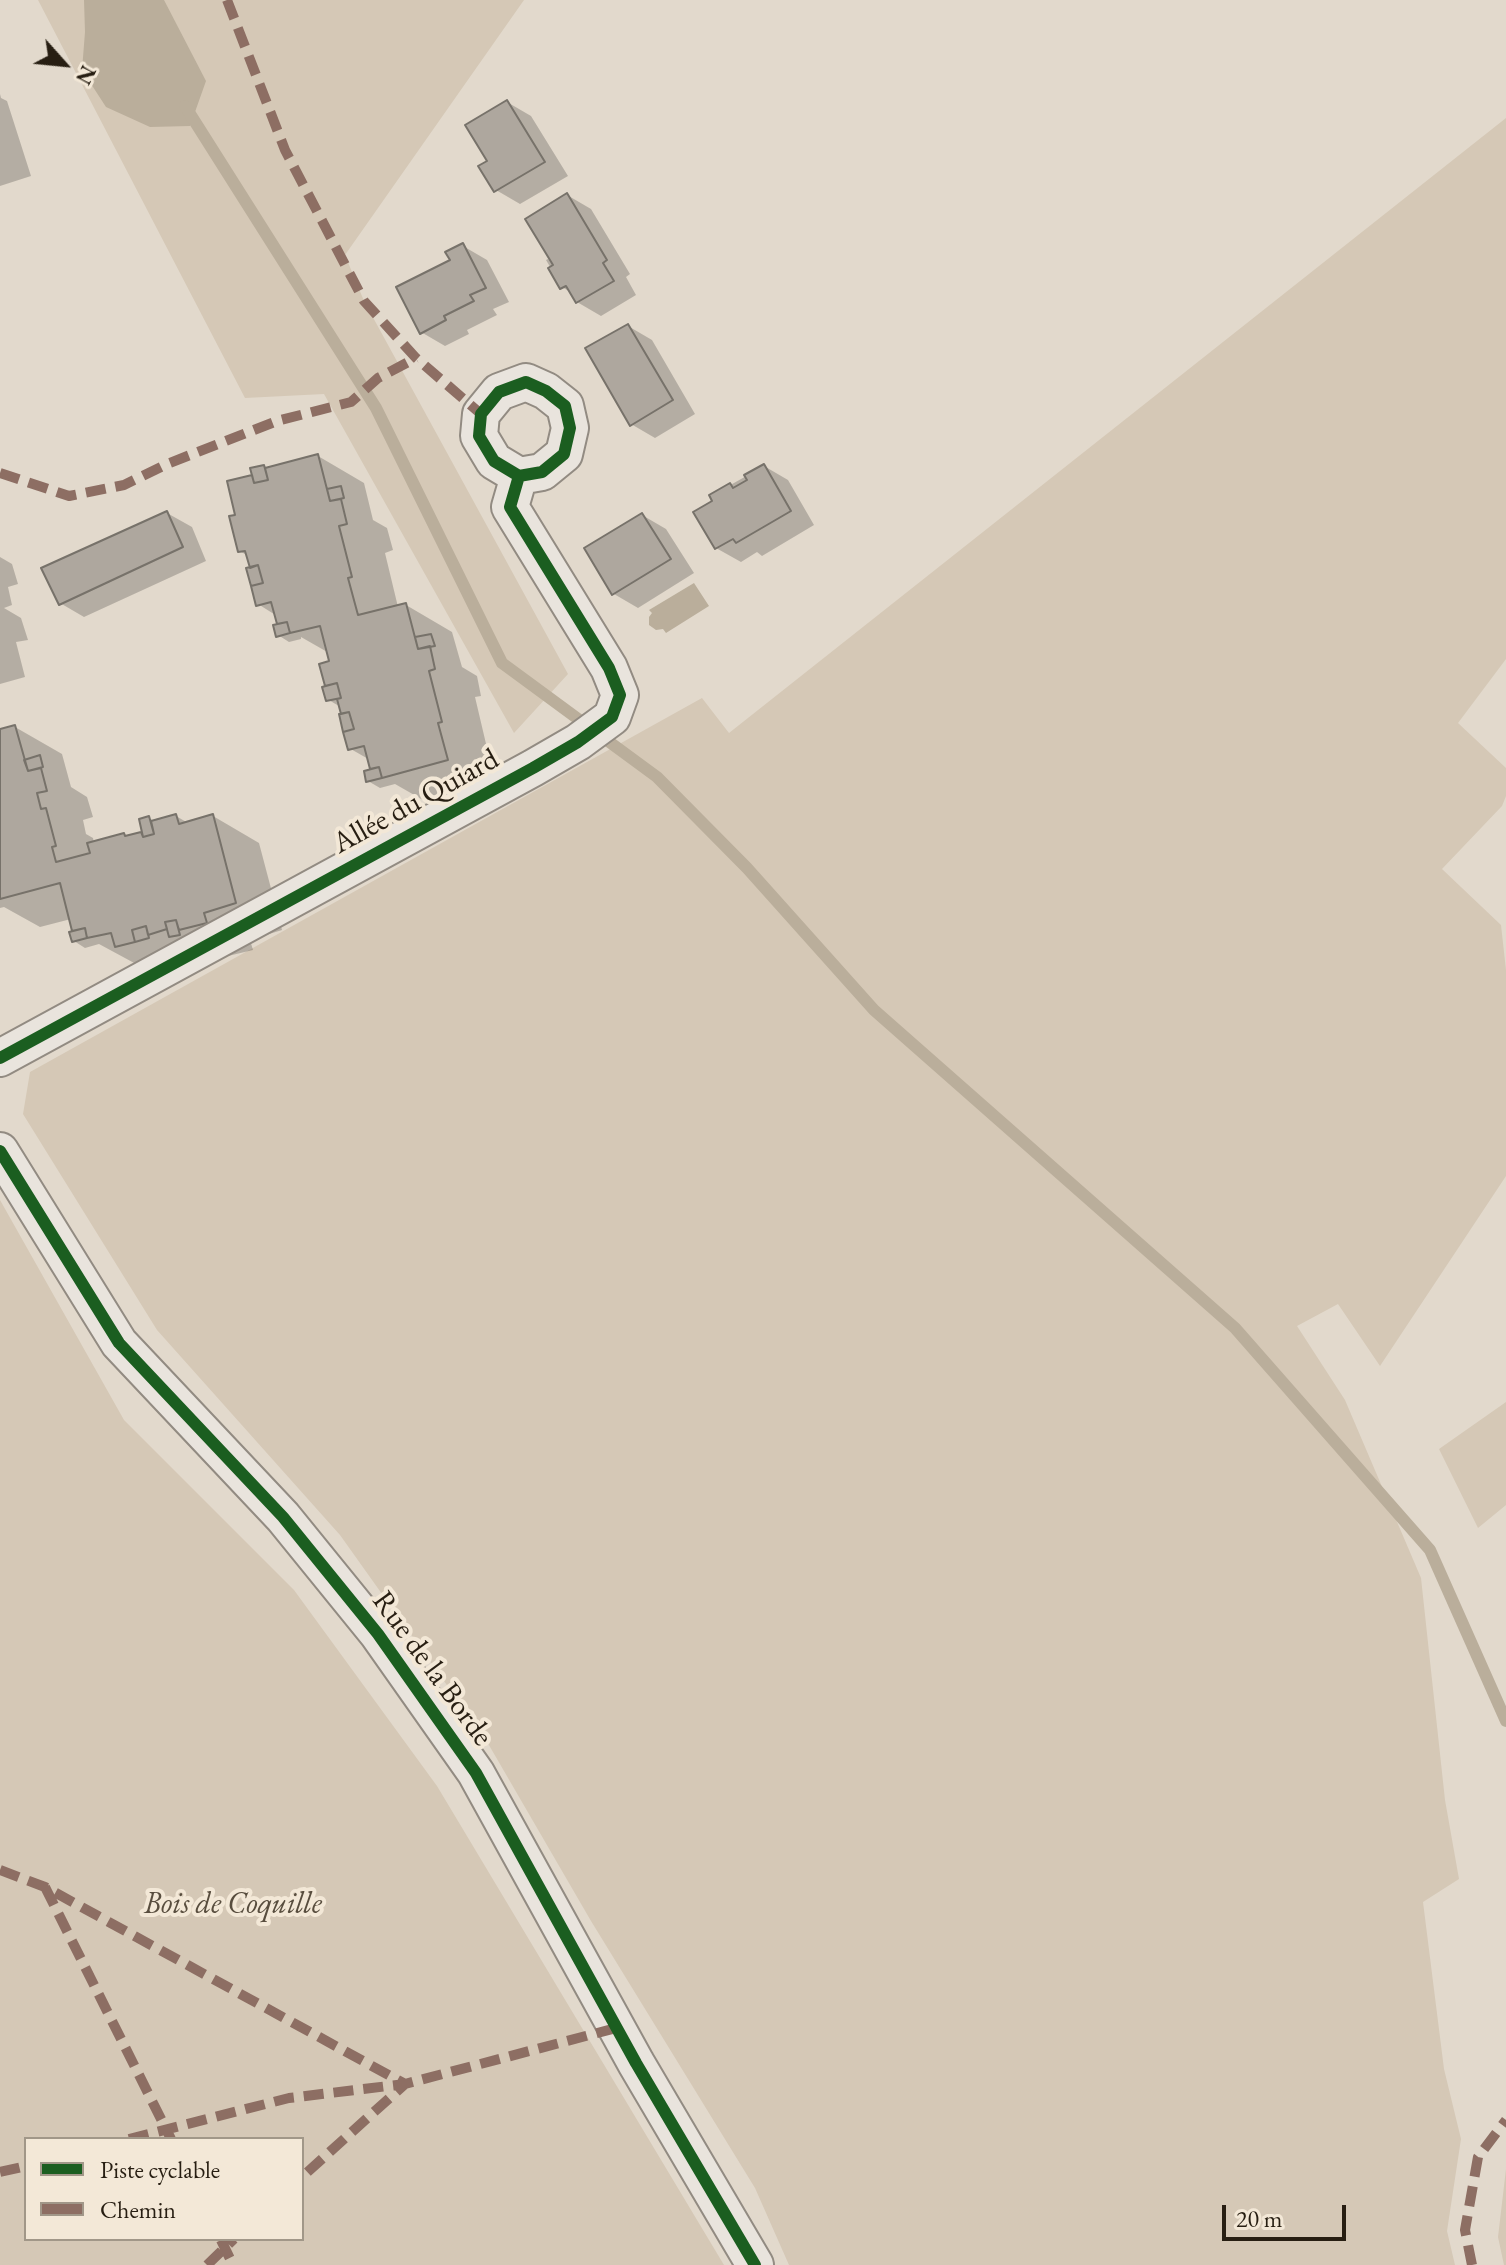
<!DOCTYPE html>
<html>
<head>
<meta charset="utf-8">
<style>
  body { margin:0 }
  #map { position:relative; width:1506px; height:2265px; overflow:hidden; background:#e2d9cc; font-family:"EB Garamond",serif }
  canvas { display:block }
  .legend { position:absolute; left:24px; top:2137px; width:280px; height:104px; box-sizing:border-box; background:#f3e8d7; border:2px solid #a19788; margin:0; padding:10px 14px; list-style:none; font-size:24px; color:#271e12 }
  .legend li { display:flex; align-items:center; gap:16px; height:40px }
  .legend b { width:40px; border:2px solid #a19788 }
  .north { position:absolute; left:24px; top:24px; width:80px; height:80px; -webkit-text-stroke:6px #f3e8d7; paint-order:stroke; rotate:117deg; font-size:22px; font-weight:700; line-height:32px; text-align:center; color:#271e12 }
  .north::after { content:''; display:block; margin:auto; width:28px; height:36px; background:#271e12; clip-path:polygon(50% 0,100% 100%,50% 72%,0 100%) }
  .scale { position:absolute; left:1222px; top:2205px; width:124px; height:36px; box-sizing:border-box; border:4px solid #271e12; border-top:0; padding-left:10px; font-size:24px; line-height:28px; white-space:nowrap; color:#271e12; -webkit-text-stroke:6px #f3e8d7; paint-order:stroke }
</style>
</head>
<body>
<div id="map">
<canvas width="1506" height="2265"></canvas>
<ul class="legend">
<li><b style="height:10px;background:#1b5e20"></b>Piste cyclable</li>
<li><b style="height:10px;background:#8d6e63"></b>Chemin</li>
</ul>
<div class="north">N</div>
<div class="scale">20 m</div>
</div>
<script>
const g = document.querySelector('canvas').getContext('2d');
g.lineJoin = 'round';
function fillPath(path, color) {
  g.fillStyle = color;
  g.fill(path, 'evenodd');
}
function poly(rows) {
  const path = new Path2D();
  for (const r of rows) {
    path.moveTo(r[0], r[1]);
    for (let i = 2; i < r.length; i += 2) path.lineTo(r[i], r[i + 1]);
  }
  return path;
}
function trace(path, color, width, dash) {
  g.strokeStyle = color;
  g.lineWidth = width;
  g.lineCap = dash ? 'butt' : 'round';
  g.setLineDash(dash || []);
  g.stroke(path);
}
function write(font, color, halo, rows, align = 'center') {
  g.font = font + ' "EB Garamond",serif';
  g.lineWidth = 8;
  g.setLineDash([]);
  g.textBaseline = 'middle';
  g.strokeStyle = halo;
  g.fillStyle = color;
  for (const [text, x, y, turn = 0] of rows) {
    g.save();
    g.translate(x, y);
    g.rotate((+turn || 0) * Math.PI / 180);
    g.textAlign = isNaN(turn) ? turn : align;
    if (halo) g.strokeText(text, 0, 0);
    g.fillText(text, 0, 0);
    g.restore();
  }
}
fillPath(poly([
  [38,0,524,0,345,255,364,301,568,674,514,733,324,394,245,398],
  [1506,118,1506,659,1458,723,1506,768,1506,796,1502,806,1442,869,1501,925,1506,970,1506,1176,1380,1366,1338,1304,1297,1326,1345,1400,1421,1578,1445,1800,1459,1879,1423,1902,1444,2069,1461,2139,1447,2231,1455,2265,789,2265,755,2188,591,1921,486,1740,340,1535,157,1330,23,1114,30,1072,702,698,729,733],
  [0,1200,124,1420,294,1590,437,1786,724,2265,0,2265],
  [26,2139,302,2139,302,2239,26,2239],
  [1506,1402,1506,1505,1478,1528,1439,1449],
  [1506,2169,1506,2265,1504,2265,1498,2237]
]), '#d5c8b6');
fillPath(poly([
  [84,0,164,0,206,81,190,126,150,127,106,107,82,70,85,32],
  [694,583,709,606,666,633,663,629,656,630,649,625,649,617,652,613,649,610]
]), '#baae9b');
fillPath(poly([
  [0,94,1,98,7,101,31,176,0,186],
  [507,102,531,116,568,176,520,204,496,190],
  [567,195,591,209,630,274,626,277,636,295,601,316,577,302,572,293,562,287,546,260,548,259,554,263],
  [463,246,487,260,509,302,493,309,497,315,467,330,469,334,445,346,421,332,452,261],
  [628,326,652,340,695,414,655,438,631,424],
  [318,456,364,483,373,520,387,528,393,550,385,553,398,607,406,605,452,632,462,667,477,676,481,696,475,697,487,748,484,749,493,786,430,804,395,784,380,788,368,781,372,770,370,760,349,748,345,715,339,706,327,699,329,687,326,685,331,663,329,653,301,637,301,639,289,642,278,635,280,625,277,616,258,604,249,556,239,551,238,516,254,476,264,467,268,470],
  [764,466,788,480,814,525,762,556,757,552,741,562,716,548,714,502,711,496],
  [167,513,192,527,206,561,84,617,60,603],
  [642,515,666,529,694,573,638,608,614,594],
  [0,557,12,564,18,584,8,587,12,605,4,608,21,618,28,640,16,642,25,677,0,684],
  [15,727,62,754,71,787,87,797,93,817,83,820,86,834,93,838,94,843,124,835,128,837,141,834,145,836,149,818,155,822,176,816,188,823,213,816,259,843,282,930,250,940,253,950,228,956,210,946,136,964,99,944,85,948,74,941,75,932,71,919,40,927,4,907,0,908,0,731]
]), '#0003');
trace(poly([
  [185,106,376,408,502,663,657,777,747,868,874,1010,1235,1328,1430,1550,1506,1721]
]), '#baae9b', 12);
const building = poly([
  [507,100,545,162,494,192,478,166,487,161,465,125,507,100],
  [567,193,607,260,603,263,614,281,576,303,566,286,560,289,548,268,553,265,525,219,567,193],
  [463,243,486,288,470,295,474,301,444,316,446,320,420,334,396,287,450,260,445,252,463,243],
  [628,324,673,400,630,426,585,348,628,324],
  [318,454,330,501,341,499,347,524,339,526,352,577,348,578,358,615,406,603,418,649,430,646,435,669,429,671,442,722,438,723,448,760,382,778,379,767,370,769,364,746,348,750,343,732,354,729,349,712,341,714,337,699,341,698,337,683,325,686,319,664,329,661,320,626,290,633,287,622,277,624,271,602,256,606,251,586,263,583,258,565,250,568,245,551,238,552,229,516,235,515,227,481,252,475,254,483,268,480,265,468,318,454],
  [764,464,791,511,736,543,733,539,715,549,693,512,712,501,709,495,730,483,733,488,747,480,744,475,764,464],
  [264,465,268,480,254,483,250,468,264,465],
  [341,486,344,498,330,501,327,489,341,486],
  [167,511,183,547,59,605,41,568,167,511],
  [642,513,671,559,612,595,584,548,642,513],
  [258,565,263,583,251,586,246,568,258,565],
  [287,622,290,633,276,637,273,625,287,622],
  [431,634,435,646,418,649,415,637,431,634],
  [337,683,341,698,326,701,322,687,337,683],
  [349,712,354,729,343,732,339,714,349,712],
  [15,725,28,771,41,768,47,791,37,793,41,809,46,808,56,846,52,847,56,862,90,853,87,843,124,833,125,836,141,832,143,837,154,834,151,821,176,814,179,824,213,814,236,903,204,913,207,923,179,930,176,920,165,922,167,929,148,935,146,926,132,930,135,942,115,947,111,933,87,938,85,928,72,931,60,883,0,899,0,729,15,725],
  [40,755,43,767,28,771,24,760,40,755],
  [379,767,382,778,366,782,364,771,379,767],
  [149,816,154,834,143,837,139,819,149,816],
  [176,920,180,935,169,937,165,922,176,920],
  [146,926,149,938,135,942,132,930,146,926],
  [85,928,87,938,72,942,69,932,85,928]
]);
fillPath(building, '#aea79e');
trace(building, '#77726a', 2);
const minor = poly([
  [0,1058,533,768,578,742,612,717,620,695,609,668,510,507,519,476,542,472,564,454,570,428,565,406,546,391,526,382,499,392,481,414,479,436,494,461,519,476],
  [0,1151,119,1343,283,1517,378,1634,476,1773,636,2063,755,2265]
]);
trace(minor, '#928b82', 40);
trace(minor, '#e9e4dd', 36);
trace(poly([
  [227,0,285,150,364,301,416,358,481,414],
  [0,473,69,496,124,485,167,464,277,421,351,402,378,378,416,358],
  [0,1870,45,1887,405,2084,302,2177],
  [45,1887,171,2139],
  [129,2139,289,2098,405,2084,616,2028],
  [0,2172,26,2166],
  [221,2240,233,2265],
  [207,2265,234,2239],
  [1472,2265,1465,2230,1478,2157,1506,2120]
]), '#8d6e63', 10, [20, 10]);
trace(poly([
  [0,1058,533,768,578,742,612,717,620,695,609,668,510,507,519,476,542,472,564,454,570,428,565,406,546,391,526,382,499,392,481,414,479,436,494,461,519,476],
  [0,1151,119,1343,283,1517,378,1634,476,1773,636,2063,755,2265]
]), '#1b5e20', 12);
write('30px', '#271e12', '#f3e8d7', [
  ["Allée du Quiard",416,802,-29],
  ["Rue de la Borde",432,1669,54]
]);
write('italic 30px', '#584d3e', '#f3e8d7', [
  ["Bois de Coquille",233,1905]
]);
</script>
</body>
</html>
